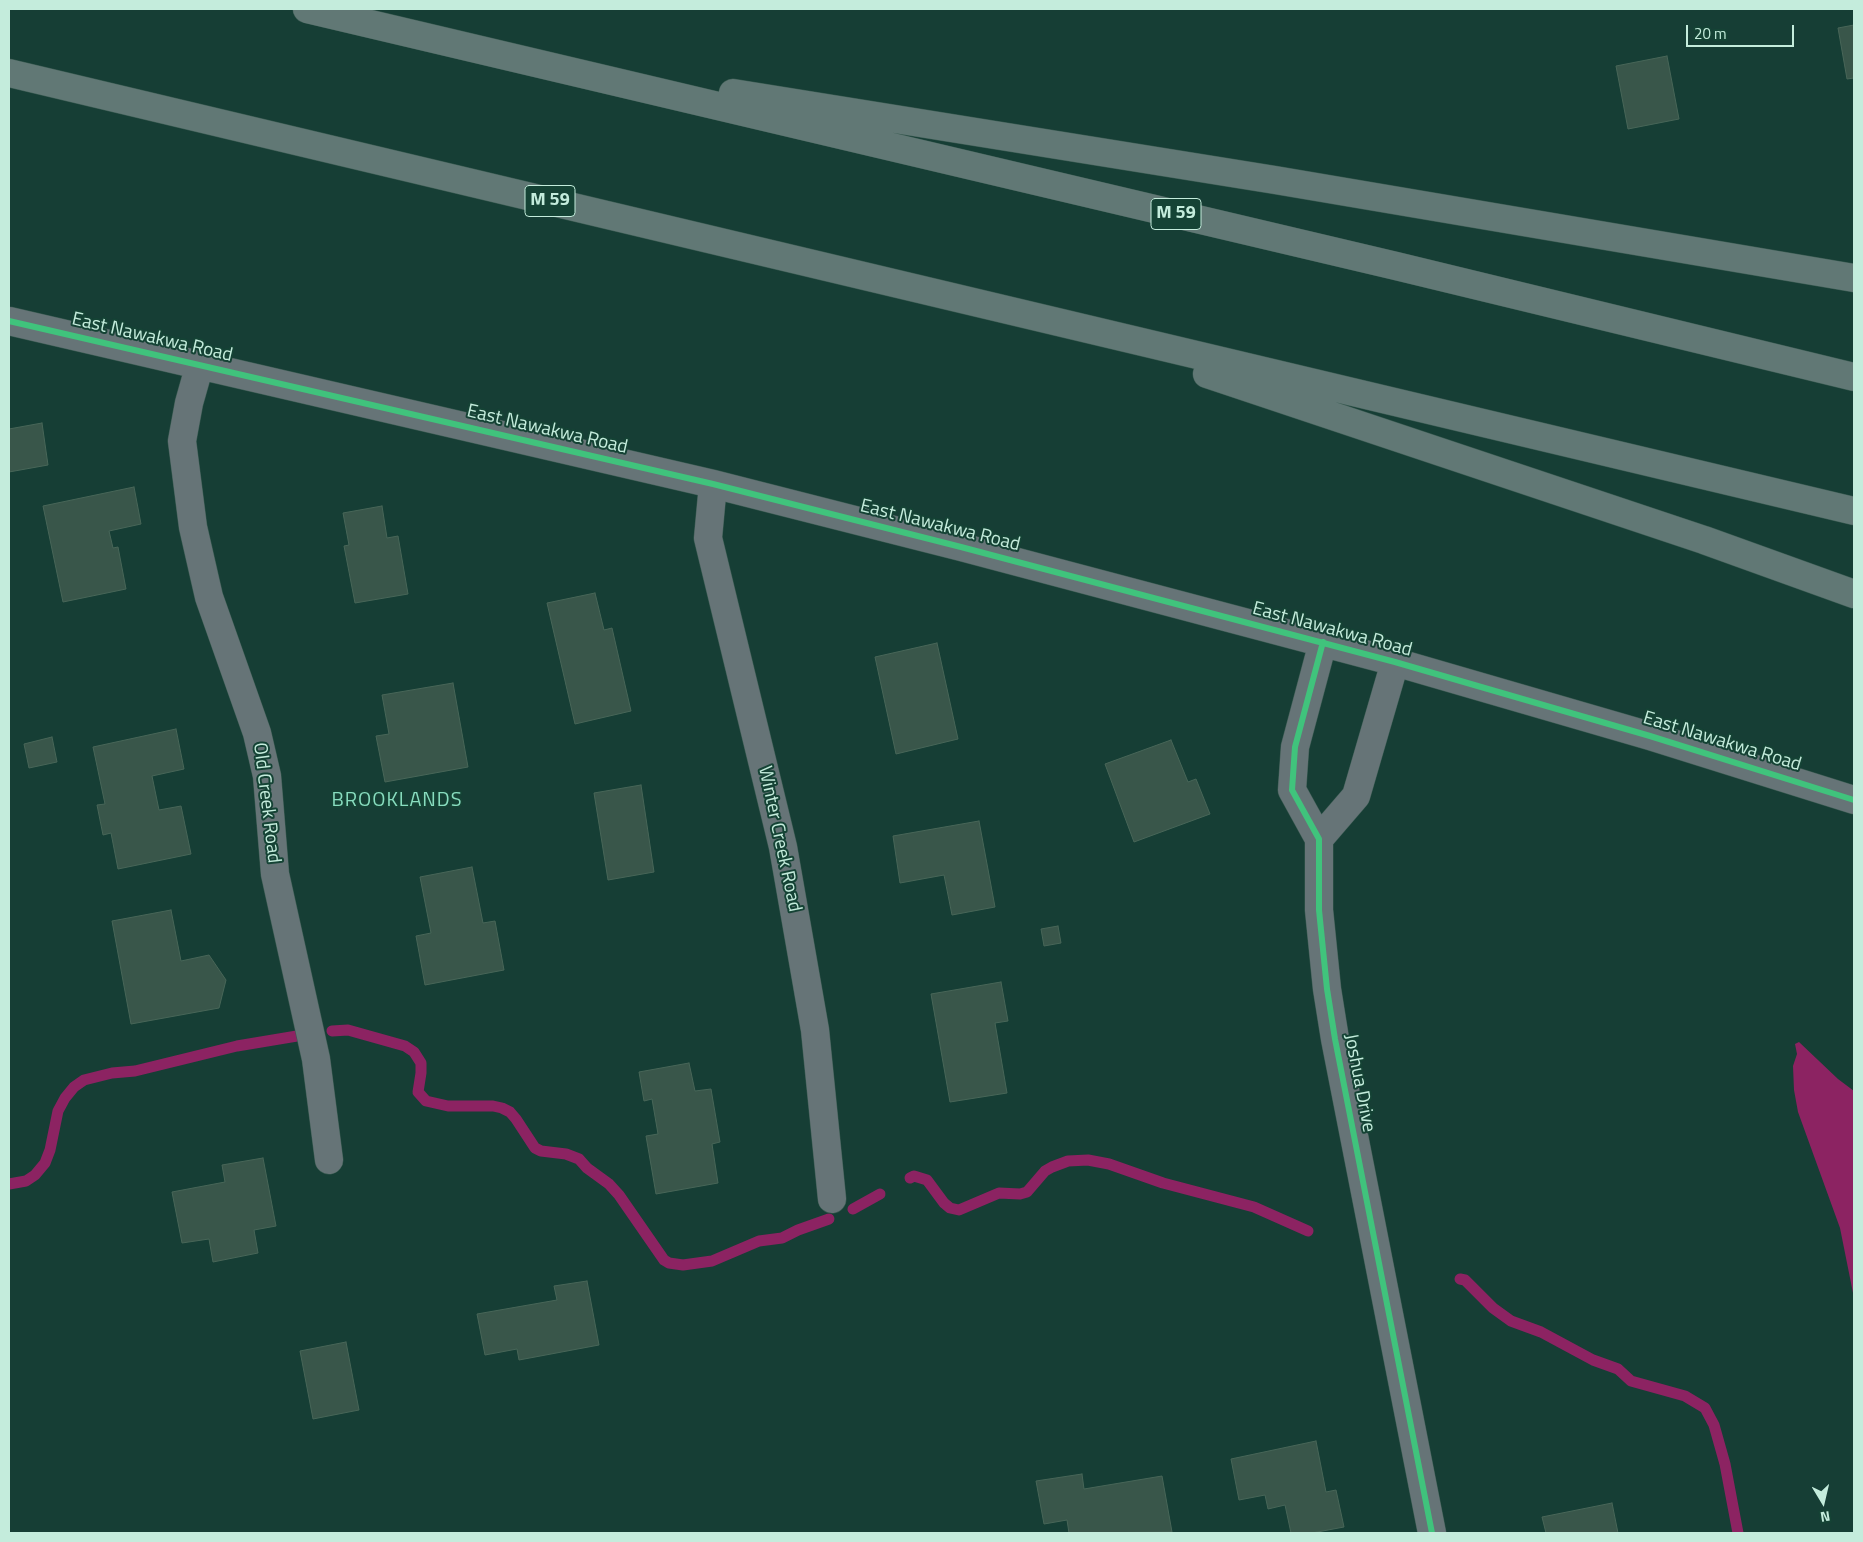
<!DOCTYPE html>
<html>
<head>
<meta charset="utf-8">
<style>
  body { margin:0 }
  #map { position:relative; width:1863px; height:1542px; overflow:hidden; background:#163e35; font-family:"Titillium Web",sans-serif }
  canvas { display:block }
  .frame { position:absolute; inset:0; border:10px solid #c4ecdc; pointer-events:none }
  .north { position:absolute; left:1798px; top:1477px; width:50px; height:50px; -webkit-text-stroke:4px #154335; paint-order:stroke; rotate:171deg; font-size:14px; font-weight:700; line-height:20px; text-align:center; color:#c4ecdc }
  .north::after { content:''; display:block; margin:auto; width:18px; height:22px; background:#c4ecdc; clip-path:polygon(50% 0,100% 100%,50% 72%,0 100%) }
  .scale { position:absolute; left:1686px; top:25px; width:108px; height:22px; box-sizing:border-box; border:2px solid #c4ecdc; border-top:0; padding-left:6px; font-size:15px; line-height:18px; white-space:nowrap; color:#c4ecdc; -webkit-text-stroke:4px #154335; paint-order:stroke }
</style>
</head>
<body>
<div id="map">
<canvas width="1863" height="1542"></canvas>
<div class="frame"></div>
<div class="north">N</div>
<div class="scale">20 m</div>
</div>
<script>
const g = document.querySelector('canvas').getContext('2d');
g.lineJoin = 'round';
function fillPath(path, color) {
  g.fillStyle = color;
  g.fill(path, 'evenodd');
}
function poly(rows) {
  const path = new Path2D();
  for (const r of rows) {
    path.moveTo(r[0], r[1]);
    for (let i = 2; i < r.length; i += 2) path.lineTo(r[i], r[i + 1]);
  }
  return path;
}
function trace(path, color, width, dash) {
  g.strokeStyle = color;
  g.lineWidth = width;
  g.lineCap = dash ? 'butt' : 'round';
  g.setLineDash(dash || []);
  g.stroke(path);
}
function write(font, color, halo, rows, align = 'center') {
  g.font = font + ' "Titillium Web",sans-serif';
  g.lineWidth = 4;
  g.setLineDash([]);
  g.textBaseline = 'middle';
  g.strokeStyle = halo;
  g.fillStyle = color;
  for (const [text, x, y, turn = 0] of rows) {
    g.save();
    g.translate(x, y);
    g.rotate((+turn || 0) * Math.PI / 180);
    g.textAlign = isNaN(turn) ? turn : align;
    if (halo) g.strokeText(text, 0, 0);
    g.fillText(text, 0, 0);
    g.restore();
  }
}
fillPath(poly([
  [1799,1042,1838,1079,1854,1091,1854,1298,1840,1228,1798,1112,1794,1090,1793,1066,1797,1054,1795,1044]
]), '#8c2362');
trace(poly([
  [332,1031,348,1030,405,1046,414,1052,421,1063,421,1073,418,1092,426,1101,448,1106,493,1106,502,1108,510,1112,516,1119,535,1148,541,1151,566,1154,579,1159,587,1168,609,1184,619,1195,664,1260,669,1263,683,1265,712,1261,759,1241,782,1238,798,1230,829,1219],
  [910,1178,914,1176,927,1180,944,1203,950,1208,959,1210,999,1193,1020,1194,1027,1192,1045,1171,1052,1167,1068,1161,1088,1160,1109,1164,1163,1183,1254,1207,1308,1231],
  [9,1184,26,1181,35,1175,45,1163,50,1150,58,1111,65,1098,74,1087,84,1080,112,1073,135,1071,237,1046,297,1036],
  [853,1209,880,1194],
  [1460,1279,1465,1280,1493,1308,1511,1321,1541,1332,1593,1360,1618,1369,1631,1381,1685,1396,1705,1408,1714,1425,1725,1464,1738,1533]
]), '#8c2362', 11);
const building = poly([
  [1854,25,1854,78,1847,79,1838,28,1854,25],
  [1667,56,1679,119,1628,129,1616,66,1667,56],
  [42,423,48,465,9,472,9,429,42,423],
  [134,487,141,524,109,531,113,548,118,547,126,589,63,602,43,506,134,487],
  [382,506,387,538,398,536,408,594,355,603,344,546,349,545,343,513,382,506],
  [595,593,604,630,612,628,631,711,575,724,547,603,595,593],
  [937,643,958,739,896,754,875,657,937,643],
  [453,683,468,767,385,782,376,736,389,734,382,695,453,683],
  [176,729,184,769,152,776,159,810,181,806,191,854,118,869,111,833,103,835,97,805,105,804,93,747,176,729],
  [52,737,57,762,29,768,24,744,52,737],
  [1171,740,1188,782,1196,779,1210,814,1134,842,1105,764,1171,740],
  [641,785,654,872,608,880,594,793,641,785],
  [979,821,995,907,952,915,944,875,900,883,893,836,979,821],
  [472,867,483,923,495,921,504,970,425,985,416,936,431,933,420,877,472,867],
  [171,910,181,961,209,955,226,980,219,1008,131,1024,112,921,171,910],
  [1058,926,1061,943,1044,946,1041,929,1058,926],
  [1001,982,1008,1021,995,1023,1007,1093,950,1102,931,994,1001,982],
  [689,1063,695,1091,711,1089,720,1142,712,1144,718,1183,656,1194,646,1136,658,1134,652,1099,644,1101,639,1072,689,1063],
  [263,1158,276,1226,254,1230,258,1253,213,1262,209,1239,182,1243,172,1192,225,1182,222,1165,263,1158],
  [587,1281,599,1345,519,1360,517,1349,485,1355,477,1314,557,1300,554,1286,587,1281],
  [346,1342,359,1410,313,1419,300,1351,346,1342],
  [1316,1441,1326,1492,1336,1490,1344,1527,1312,1533,1291,1533,1285,1505,1268,1509,1265,1495,1239,1500,1231,1459,1316,1441],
  [1082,1474,1084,1489,1162,1476,1172,1532,1069,1533,1067,1520,1044,1524,1036,1481,1082,1474],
  [1612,1503,1618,1533,1546,1533,1542,1517,1612,1503]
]);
fillPath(building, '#39564a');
trace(building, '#486658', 1);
const minor = poly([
  [9,321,713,484,961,547,1395,662,1650,736,1854,800],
  [200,364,189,403,182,441,193,527,209,597,257,733,267,776,275,874,316,1059,329,1160],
  [713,484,708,538,783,847,815,1030,832,1199],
  [1323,642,1295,747,1292,790,1319,839,1319,910,1327,989,1335,1039,1432,1533],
  [1319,839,1356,796,1395,662]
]);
const motorway = poly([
  [307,9,1396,266,1854,377],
  [9,73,1854,511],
  [733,93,1275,180,1854,278],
  [1207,374,1704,540,1854,594]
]);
trace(minor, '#395a51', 29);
trace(motorway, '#395a51', 29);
trace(minor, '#667477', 28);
trace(motorway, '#617875', 28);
trace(poly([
  [9,321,713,484,961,547,1395,662,1650,736,1854,800],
  [1323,642,1295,747,1292,790,1319,839,1319,910,1327,989,1335,1039,1432,1533]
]), '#40c37c', 6);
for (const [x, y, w] of [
  [550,201,50],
  [1176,214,50]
]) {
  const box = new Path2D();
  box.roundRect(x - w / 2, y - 15.5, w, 31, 4);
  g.fillStyle = '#154335';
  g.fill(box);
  trace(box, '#c4ecdc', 1);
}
write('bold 18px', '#c4ecdc', null, [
  ["M 59",550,201],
  ["M 59",1176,214]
]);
write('19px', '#c4ecdc', '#154335', [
  ["East Nawakwa Road",152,338,13],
  ["East Nawakwa Road",547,430,13],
  ["East Nawakwa Road",940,526,14],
  ["East Nawakwa Road",1332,630,15],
  ["East Nawakwa Road",1722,742,17],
  ["Old Creek Road",266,803,83],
  ["Winter Creek Road",779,839,78],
  ["Joshua Drive",1359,1083,79]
]);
g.letterSpacing = '1px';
write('20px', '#88ddbf', '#154335', [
  ["BROOKLANDS",397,801]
]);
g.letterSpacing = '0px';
</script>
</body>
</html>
